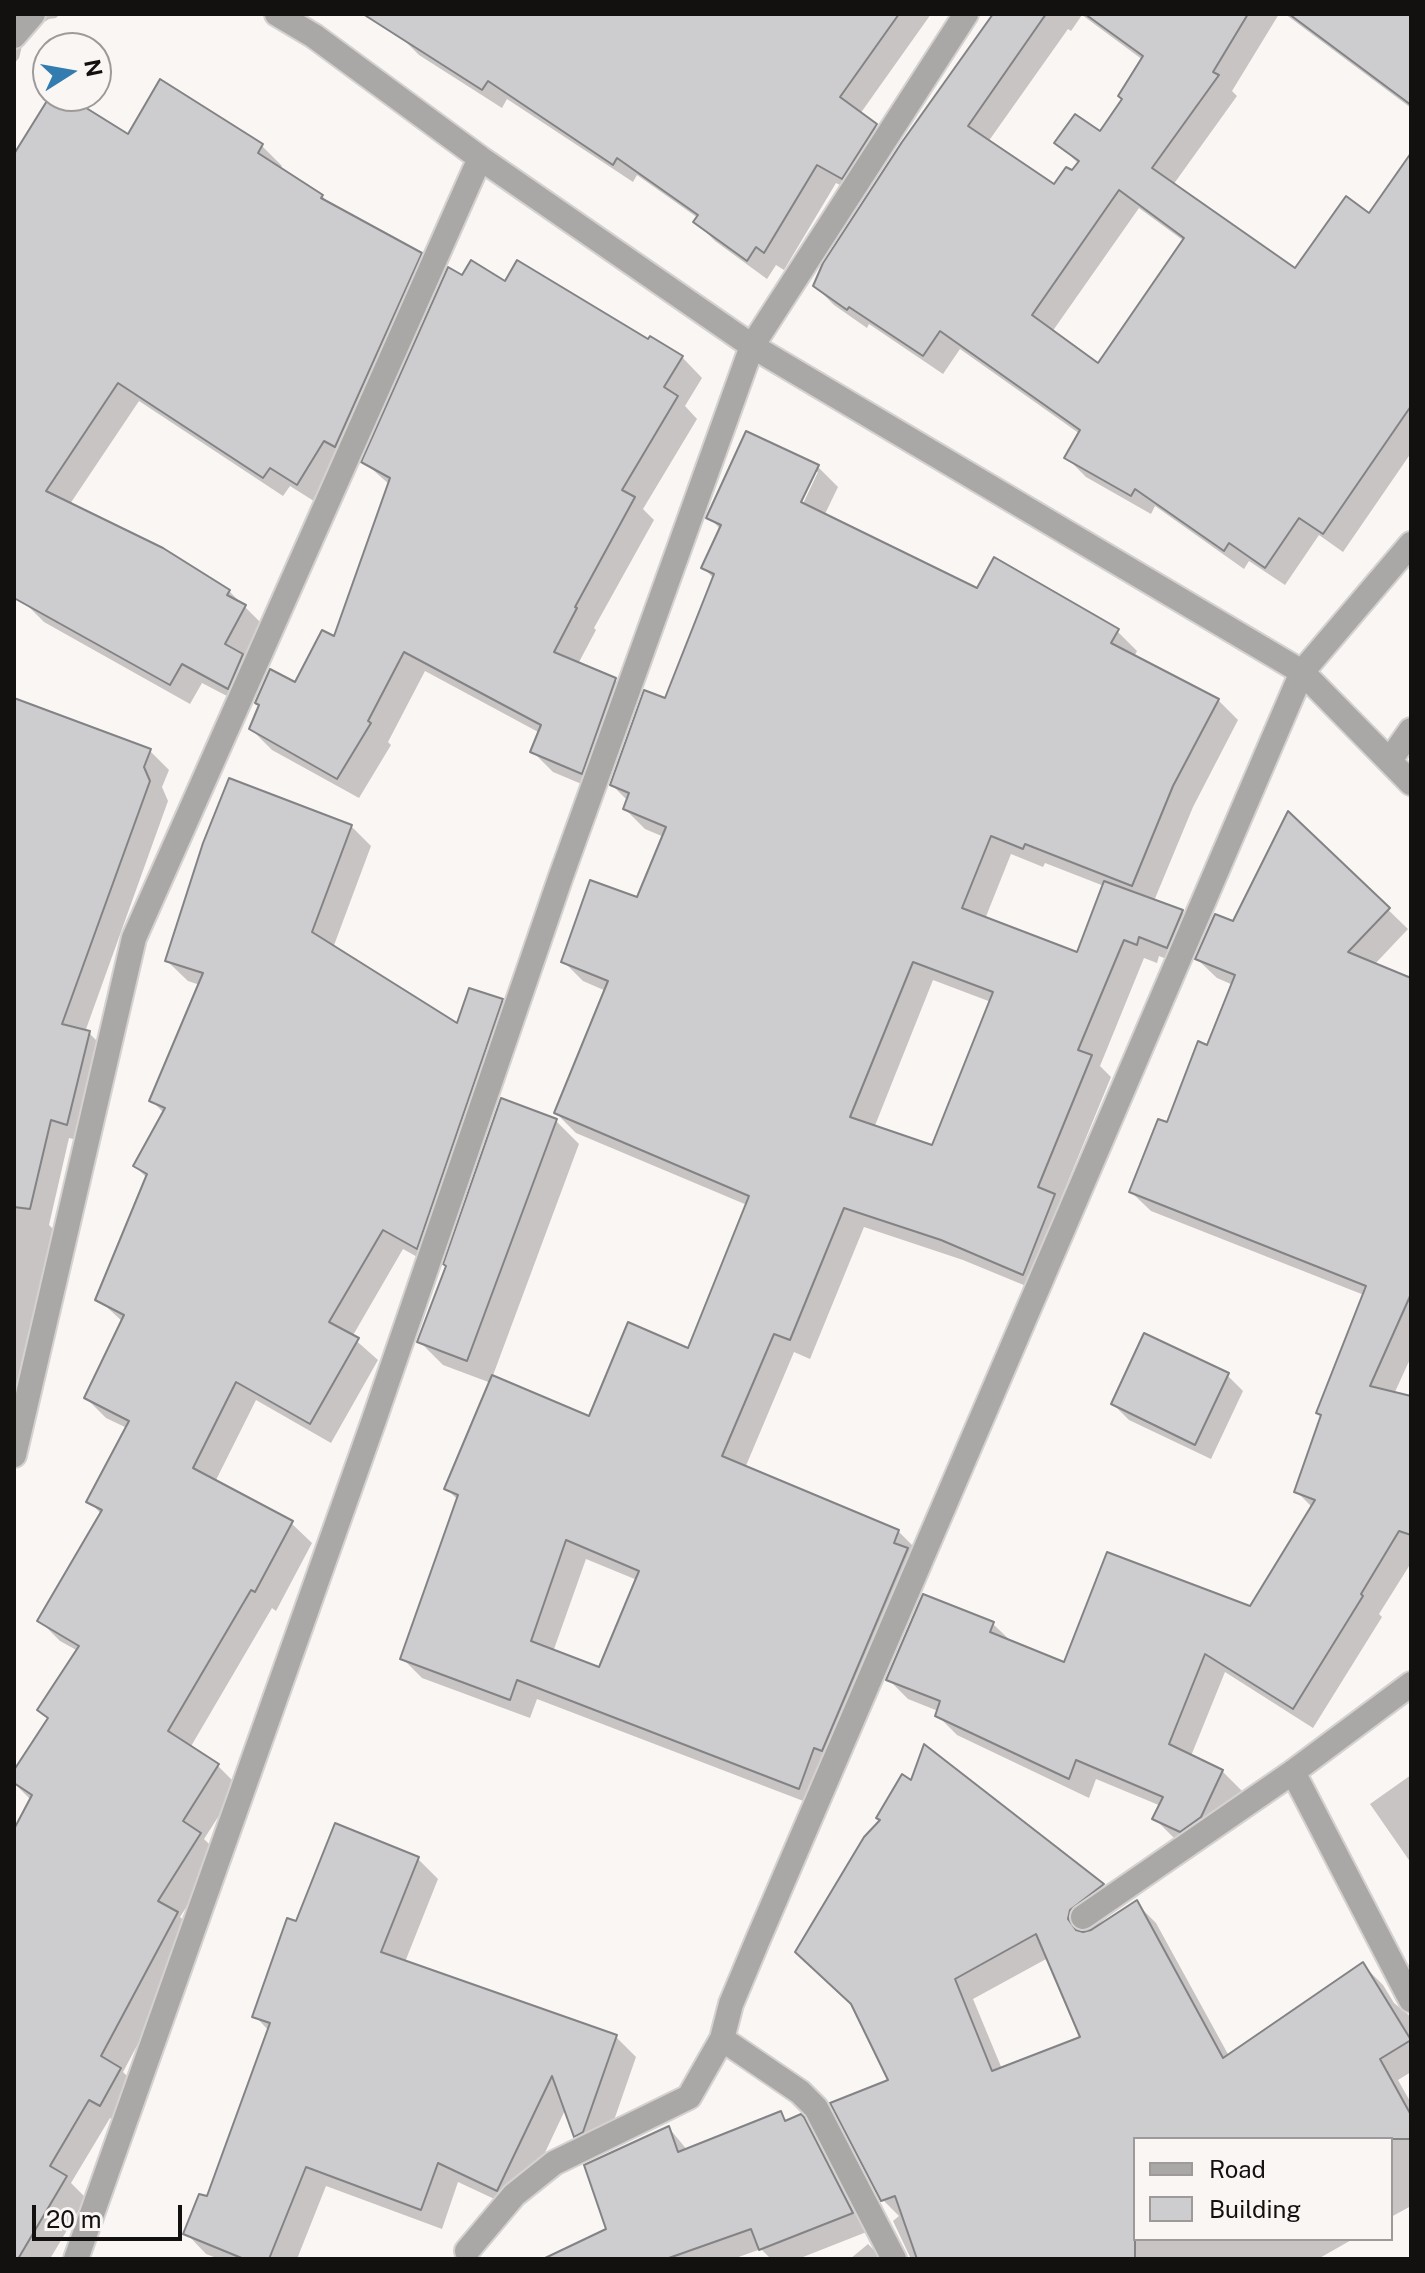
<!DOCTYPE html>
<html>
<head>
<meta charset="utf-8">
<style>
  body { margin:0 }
  #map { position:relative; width:1425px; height:2273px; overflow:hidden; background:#f9f6f4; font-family:"Public Sans",sans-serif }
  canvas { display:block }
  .frame { position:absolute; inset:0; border:16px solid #121110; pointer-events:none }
  .legend { position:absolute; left:1133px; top:2137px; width:260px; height:104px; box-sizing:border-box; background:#f9f6f4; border:2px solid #9d9a99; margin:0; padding:10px 14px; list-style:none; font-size:24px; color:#121110 }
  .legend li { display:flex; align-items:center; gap:16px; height:40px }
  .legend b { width:40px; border:2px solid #9d9a99 }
  .north { position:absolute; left:32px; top:32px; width:80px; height:80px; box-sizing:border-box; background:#f9f6f4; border:2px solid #9d9a99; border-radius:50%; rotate:79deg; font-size:22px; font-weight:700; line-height:32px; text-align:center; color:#121110 }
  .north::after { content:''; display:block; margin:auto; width:28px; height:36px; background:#327caf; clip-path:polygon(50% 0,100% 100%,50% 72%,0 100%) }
  .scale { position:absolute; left:32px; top:2205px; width:150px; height:36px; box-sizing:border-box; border:4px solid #121110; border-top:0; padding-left:10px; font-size:24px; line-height:28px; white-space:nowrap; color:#121110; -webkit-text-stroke:6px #f9f6f4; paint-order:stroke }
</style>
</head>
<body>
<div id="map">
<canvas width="1425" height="2273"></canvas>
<div class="frame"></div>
<ul class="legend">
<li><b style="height:10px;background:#a9a8a7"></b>Road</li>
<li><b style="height:22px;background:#cdccce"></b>Building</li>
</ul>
<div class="north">N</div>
<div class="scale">20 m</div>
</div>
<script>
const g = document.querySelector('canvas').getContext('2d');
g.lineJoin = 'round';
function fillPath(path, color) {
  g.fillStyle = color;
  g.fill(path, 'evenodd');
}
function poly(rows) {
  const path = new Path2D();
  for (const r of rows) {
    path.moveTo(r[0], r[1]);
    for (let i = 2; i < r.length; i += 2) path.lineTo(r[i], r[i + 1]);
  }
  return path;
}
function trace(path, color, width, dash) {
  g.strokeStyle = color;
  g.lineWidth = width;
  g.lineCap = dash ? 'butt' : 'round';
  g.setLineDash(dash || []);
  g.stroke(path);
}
fillPath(poly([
  [14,14,60,14,56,18,49,19,41,24,22,46,19,58,14,64],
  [414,14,931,14,860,114,895,145,862,196,836,183,784,270,776,265,767,279,715,241,696,222,698,218,637,175,633,182,507,99,502,108,419,55,400,36],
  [996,14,1279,14,1232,91,1237,96,1173,185,1295,270,1370,216,1411,156,1411,453,1343,552,1319,535,1285,585,1249,561,1244,569,1155,506,1151,514,1086,477,1067,458,1080,434,960,349,943,374,869,324,867,328,834,305,815,286],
  [1082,15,1143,60,1124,100,1100,134,1057,143,1079,164,1072,173,1055,187,988,142,1068,29,1071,31],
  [1139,208,1184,241,1099,365,1052,332],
  [1285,14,1411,14,1411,108],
  [161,82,262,146,282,166,280,169,322,196,333,207,420,254,440,274,317,503,290,486,283,496,139,401,70,504,229,591,265,627,248,707,202,683,190,704,44,622,24,602,14,578,14,157,52,96,63,96,128,137],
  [463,277,505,284,649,342,682,357,702,378,685,406,697,419,643,509,654,520,594,628,596,630,578,664,615,680,636,700,603,793,553,772,532,751,540,733,425,671,388,742,391,745,359,798,272,750,251,729,296,685,335,639,390,485,364,462],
  [818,467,838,487,824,516,978,591,1117,631,1137,651,1134,657,1218,700,1238,720,1193,807,1154,901,1182,912,1202,932,1187,967,1159,956,1157,963,1144,958,1100,1066,1111,1077,1060,1201,1074,1216,1043,1293,963,1260,864,1227,810,1359,794,1352,745,1468,898,1531,918,1551,819,1807,537,1699,530,1718,422,1678,402,1658,458,1500,447,1489,491,1383,443,1365,420,1342,556,1121,579,1144,492,1378,590,1419,689,1351,747,1205,576,1133,556,1113,606,991,583,981,563,961,638,900,664,837,645,829,625,809,628,801,612,785,666,701,714,579,704,568,721,530,709,517],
  [813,472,818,472,799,512,795,511],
  [1011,854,1043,867,1045,863,1104,886,1078,955,985,919],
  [933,980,991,1002,933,1148,874,1128],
  [586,1559,637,1580,600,1670,553,1652],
  [14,700,150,751,169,770,162,787,168,801,85,1032,89,1033,108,1052,86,1142,69,1138,49,1225,62,1238,14,1406],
  [1289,814,1408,929,1374,965,1411,980,1411,1357,1394,1394,1411,1398,1411,1563,1379,1614,1382,1617,1313,1728,1225,1672,1191,1756,1222,1771,1242,1791,1220,1837,1200,1851,1174,1838,1155,1819,1161,1806,1096,1779,1089,1798,957,1735,937,1715,938,1711,908,1699,888,1679,924,1596,993,1624,1013,1643,1065,1664,1251,1608,1312,1507,1296,1491,1323,1417,1318,1412,1364,1295,1151,1211,1131,1192,1208,1047,1233,985,1217,978,1197,959,1234,924],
  [351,826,371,846,333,948,458,1026,502,1001,522,1021,437,1268,403,1249,352,1337,378,1360,331,1443,256,1400,215,1482,291,1523,312,1543,276,1611,272,1608,190,1748,218,1766,238,1786,204,1839,220,1855,180,1917,197,1933,123,2072,140,2089,121,2124,110,2118,71,2183,86,2198,50,2259,14,2259,14,1833,31,1800,14,1783,14,1773,49,1720,39,1710,78,1651,60,1641,40,1621,102,1515,89,1501,127,1428,106,1418,86,1398,123,1322,98,1299,147,1178,135,1166,164,1113,151,1100,200,985,188,981,167,961],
  [1227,1375,1243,1391,1211,1459,1129,1420,1113,1404],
  [925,1748,1103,1885,1123,1905,1100,1923,1101,1925,1136,1903,1156,1923,1229,2056,1363,1965,1383,1985,1394,2003,1411,2017,1411,2072,1398,2080,1411,2103,1411,2206,1391,2217,1391,2139,1135,2139,1135,2239,1353,2239,1318,2259,911,2259,893,2221,899,2216,883,2200,912,1782],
  [1048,1958,1083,2038,1002,2069,973,1999],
  [1411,1775,1411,1863,1370,1804],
  [418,1859,438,1879,405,1962,616,2037,636,2057,603,2152,595,2156,575,2136,566,2108,518,2210,458,2182,442,2229,326,2186,297,2259,219,2259,206,2254,186,2233,208,2199,269,2031,255,2016,297,1923],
  [780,2113,788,2122,801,2117,819,2135,869,2231,798,2259,771,2259,761,2249,733,2259,548,2259,609,2230,669,2128,688,2151],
  [868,2244,883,2259,850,2259]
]), '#0003');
const building = poly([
  [363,14,899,14,840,97,877,124,842,179,817,165,764,253,756,247,747,261,693,222,698,215,617,158,613,165,488,81,482,90,363,14],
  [993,14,1046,14,968,126,1054,184,1066,167,1072,170,1079,161,1054,143,1075,114,1100,131,1122,99,1118,96,1143,56,1085,14,1248,14,1213,72,1219,75,1152,168,1295,268,1346,196,1369,213,1411,153,1411,406,1323,534,1299,518,1265,568,1229,543,1224,551,1135,489,1131,496,1064,458,1080,430,940,331,923,356,849,307,847,310,813,286,823,263,902,142,993,14],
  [1119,190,1184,238,1098,363,1032,315,1119,190],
  [1289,14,1411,14,1411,105,1289,14],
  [160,79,263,144,258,153,323,195,321,198,422,253,335,447,324,441,297,485,270,468,263,478,118,383,46,491,163,548,230,590,227,595,246,605,225,644,243,654,228,689,182,664,170,685,14,598,14,154,50,96,67,96,128,134,160,79],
  [471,260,505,281,517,260,648,339,650,336,683,356,664,387,678,396,622,490,635,497,575,607,577,608,554,652,616,678,582,774,530,752,541,725,404,652,368,721,371,723,337,779,249,729,259,705,255,703,270,669,295,682,322,630,334,636,390,478,361,462,448,267,462,275,471,260],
  [746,431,819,465,801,502,977,588,994,557,1119,629,1111,643,1219,699,1173,786,1132,886,1025,844,1023,849,991,836,962,908,1077,952,1104,881,1183,910,1167,948,1139,937,1137,945,1124,940,1078,1050,1092,1055,1038,1187,1055,1194,1023,1275,941,1240,844,1208,790,1340,774,1334,722,1456,899,1530,894,1543,908,1548,822,1751,814,1748,799,1789,517,1680,510,1700,400,1659,458,1495,444,1489,492,1375,589,1416,628,1322,688,1348,749,1196,554,1113,608,981,561,962,590,880,637,897,666,827,623,809,629,793,610,785,644,690,665,698,714,574,701,568,721,525,706,518,746,431],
  [913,962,993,992,932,1145,850,1117,913,962],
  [566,1540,639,1571,599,1667,531,1641,566,1540],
  [14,698,151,749,144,767,150,781,62,1024,90,1031,67,1125,51,1120,30,1209,14,1207,14,698],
  [229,778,352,825,312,932,457,1023,469,988,503,999,417,1249,383,1230,329,1322,359,1338,310,1424,236,1382,193,1468,293,1521,255,1592,251,1590,168,1731,219,1764,183,1821,201,1833,158,1901,178,1912,101,2056,121,2068,100,2106,89,2100,50,2166,67,2176,18,2259,14,2259,14,1829,32,1795,14,1783,14,1770,48,1718,37,1710,79,1646,37,1621,102,1510,86,1502,129,1421,84,1398,124,1315,95,1300,147,1174,133,1166,165,1108,149,1101,203,973,165,961,203,843,229,778],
  [1288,811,1390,908,1348,952,1411,978,1411,1294,1370,1386,1411,1396,1411,1535,1399,1531,1361,1594,1363,1596,1293,1709,1205,1654,1169,1744,1223,1770,1201,1817,1180,1832,1152,1819,1163,1797,1076,1760,1069,1779,935,1716,940,1701,886,1680,923,1594,994,1622,990,1632,1064,1662,1107,1552,1250,1606,1315,1500,1294,1492,1321,1415,1316,1413,1366,1286,1129,1192,1158,1119,1167,1122,1198,1041,1207,1045,1235,975,1195,959,1215,914,1233,921,1288,811],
  [501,1098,557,1119,467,1361,417,1342,446,1266,443,1264,501,1098],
  [1144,1333,1229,1373,1195,1445,1111,1404,1144,1333],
  [924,1744,1104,1884,1070,1910,1068,1919,1076,1930,1083,1932,1091,1930,1137,1900,1223,2058,1363,1962,1411,2040,1380,2059,1411,2115,1411,2139,1135,2139,1135,2259,917,2259,895,2196,881,2201,830,2103,888,2080,851,2004,795,1952,864,1837,880,1820,876,1818,902,1774,911,1780,924,1744],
  [1036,1934,1080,2037,992,2071,955,1979,1036,1934],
  [335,1823,419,1857,381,1952,617,2035,583,2132,574,2137,552,2076,497,2191,438,2163,421,2210,306,2167,269,2259,244,2259,183,2234,199,2194,207,2196,270,2023,252,2017,287,1918,296,1921,335,1823],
  [781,2111,785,2121,801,2114,804,2117,853,2213,759,2250,751,2229,666,2259,543,2259,606,2229,584,2165,669,2126,678,2152,781,2111]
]);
fillPath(building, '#cdccce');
trace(building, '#838284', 2);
const minor = poly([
  [277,14,314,36,480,158,752,346,1302,672,1411,783],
  [14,36,33,14],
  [1390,760,1411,730],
  [14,1455,134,938,480,158],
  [1293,1772,1411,2000],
  [1083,1917,1293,1772,1411,1684],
  [722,2039,800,2092,816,2108,894,2259],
  [467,2251,514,2195,554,2163,689,2097,722,2039,731,2004,759,1937,1302,672,1411,544],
  [76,2259,374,1420,560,879,752,346,966,14]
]);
trace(minor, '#d4d1d0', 28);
trace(minor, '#a9a8a7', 24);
</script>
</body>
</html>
